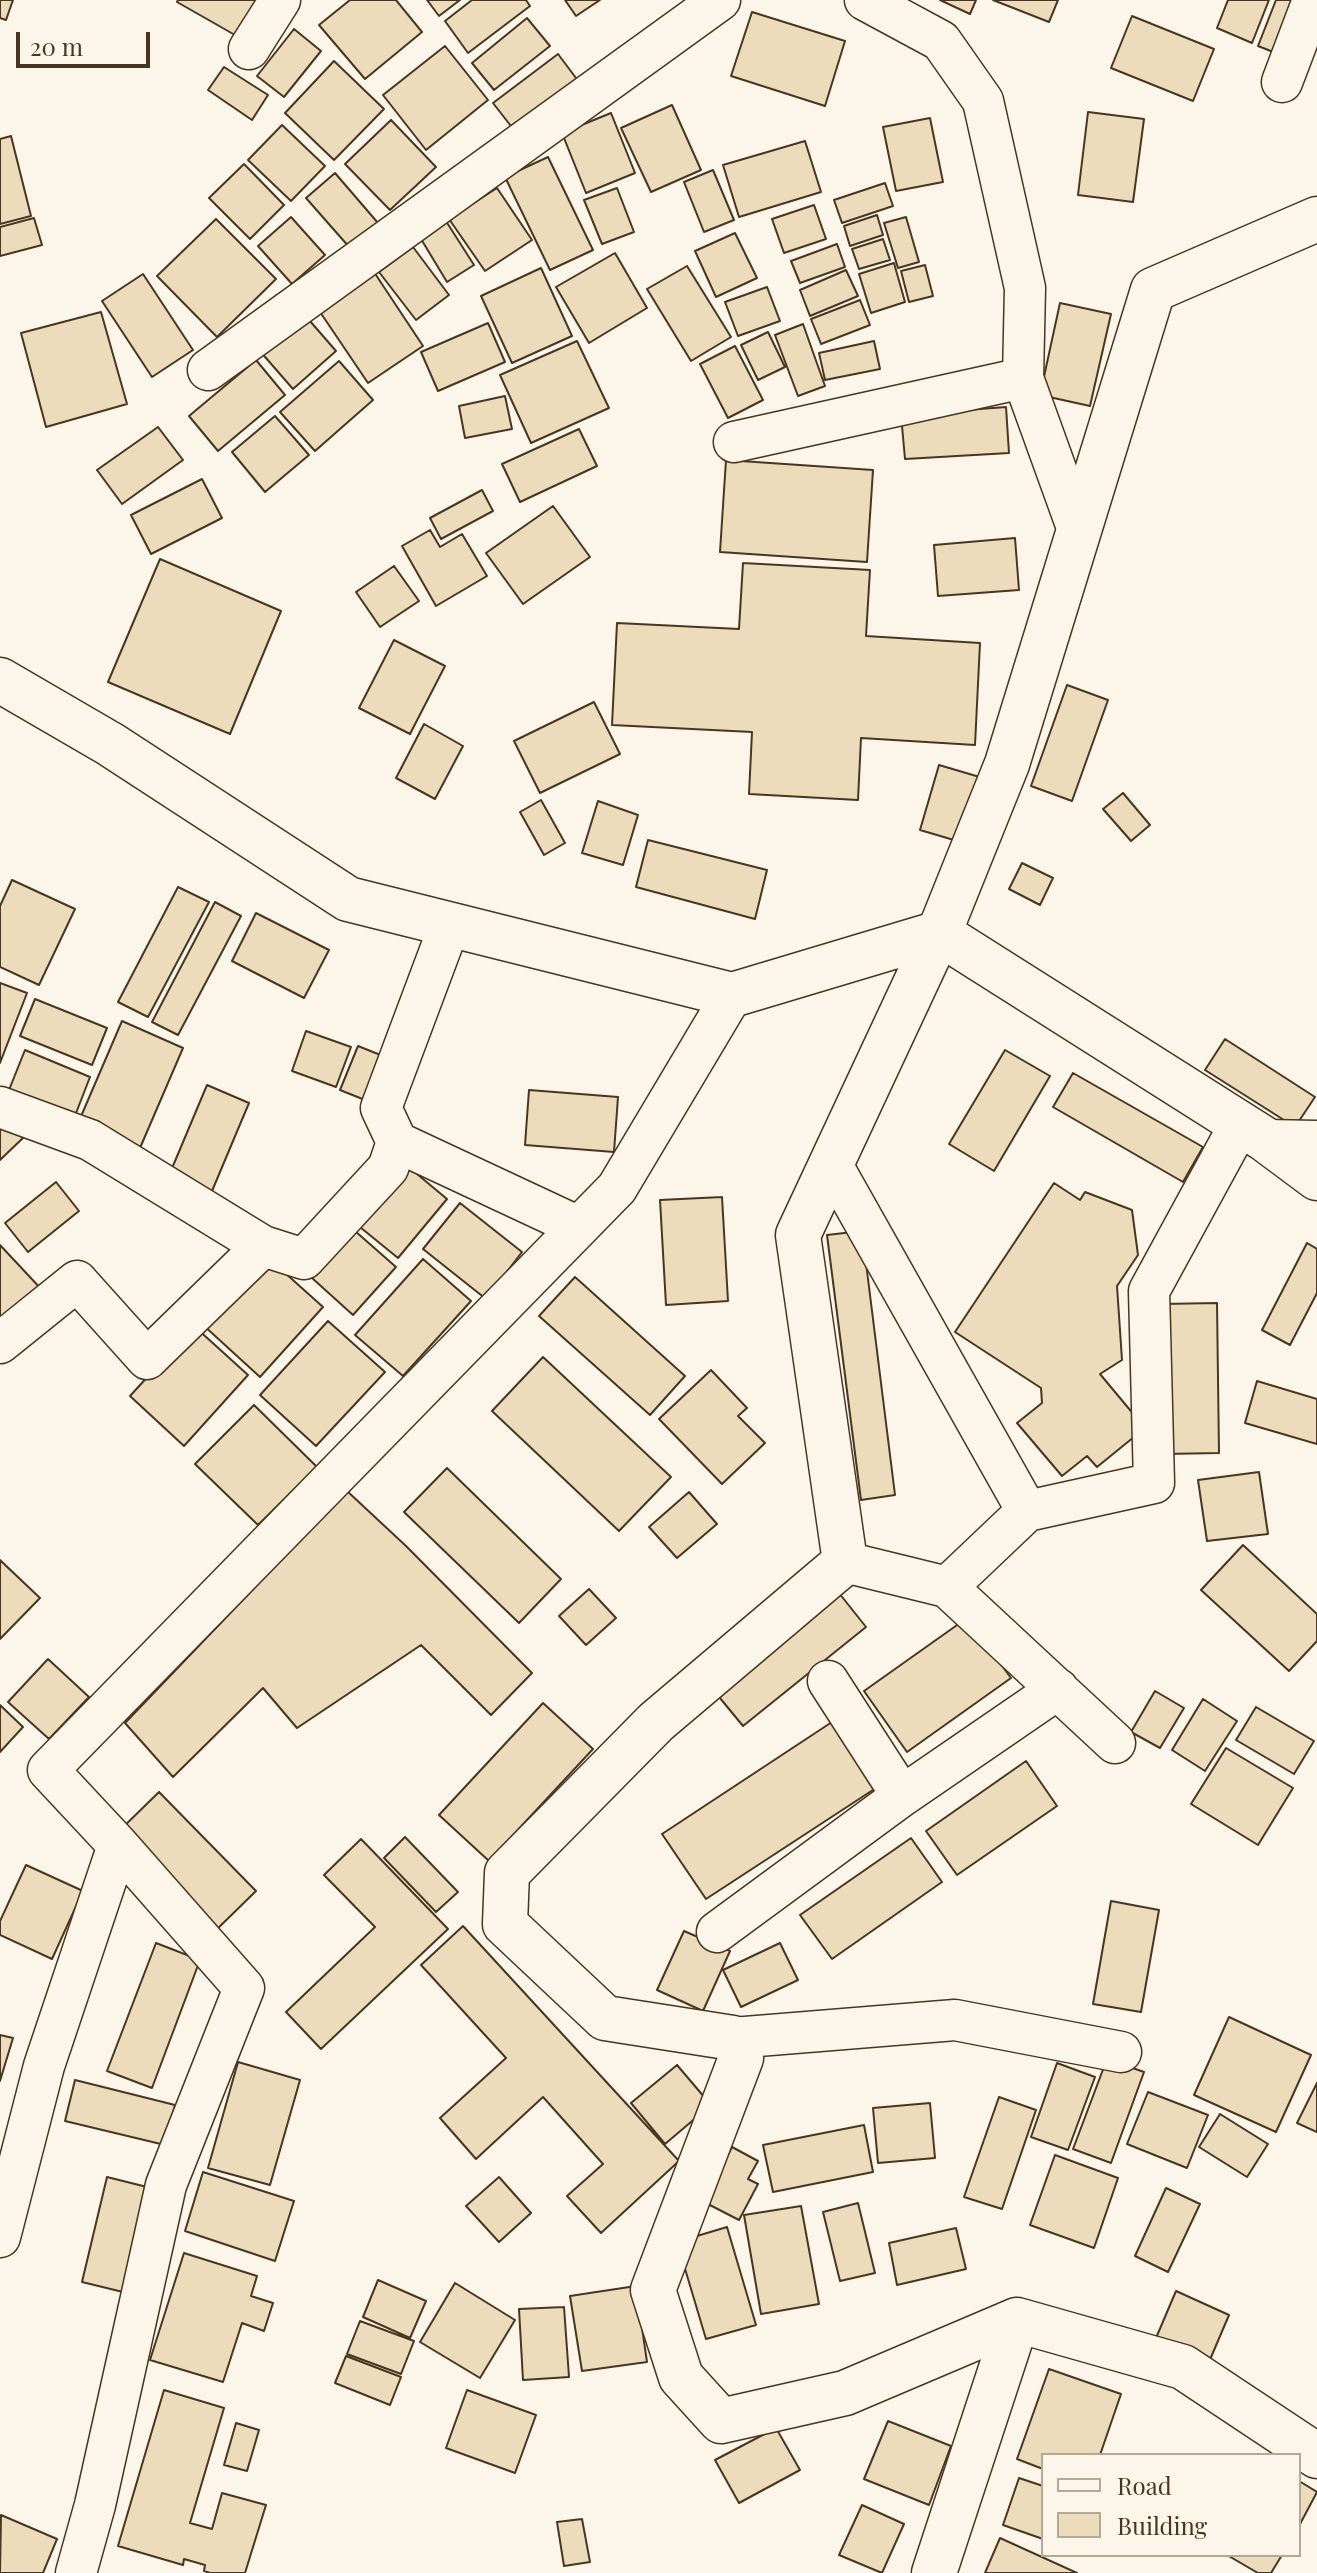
<!DOCTYPE html>
<html>
<head>
<meta charset="utf-8">
<style>
  body { margin:0 }
  #map { position:relative; width:1317px; height:2573px; overflow:hidden; background:#fbf6e9; font-family:"Playfair Display",serif }
  canvas { display:block }
  .legend { position:absolute; left:1041px; top:2453px; width:260px; height:104px; box-sizing:border-box; background:#fbf6e9; border:2px solid #b4a999; margin:0; padding:10px 14px; list-style:none; font-size:24px; color:#4a3520 }
  .legend li { display:flex; align-items:center; gap:16px; height:40px }
  .legend b { width:40px; border:2px solid #b4a999 }
  .scale { position:absolute; left:16px; top:32px; width:134px; height:36px; box-sizing:border-box; border:4px solid #4a3520; border-top:0; padding-left:10px; font-size:24px; line-height:28px; white-space:nowrap; color:#4a3520; -webkit-text-stroke:6px #fbf6e9; paint-order:stroke }
</style>
</head>
<body>
<div id="map">
<canvas width="1317" height="2573"></canvas>
<ul class="legend">
<li><b style="height:10px;background:#fbf6e9"></b>Road</li>
<li><b style="height:22px;background:#ecdcbc"></b>Building</li>
</ul>
<div class="scale">20 m</div>
</div>
<script>
const g = document.querySelector('canvas').getContext('2d');
g.lineJoin = 'round';
function fillPath(path, color) {
  g.fillStyle = color;
  g.fill(path, 'evenodd');
}
function poly(rows) {
  const path = new Path2D();
  for (const r of rows) {
    path.moveTo(r[0], r[1]);
    for (let i = 2; i < r.length; i += 2) path.lineTo(r[i], r[i + 1]);
  }
  return path;
}
function trace(path, color, width, dash) {
  g.strokeStyle = color;
  g.lineWidth = width;
  g.lineCap = dash ? 'butt' : 'round';
  g.setLineDash(dash || []);
  g.stroke(path);
}
const building = poly([
  [0,0,13,0,6,20,0,18,0,0],
  [178,0,265,0,242,39,177,2,178,0],
  [350,0,396,0,422,32,365,79,319,25,350,0],
  [427,0,460,0,439,16,427,0],
  [472,0,526,0,530,6,468,53,445,21,472,0],
  [565,0,600,0,576,16,565,0],
  [940,0,976,0,970,14,940,0],
  [993,0,1058,0,1049,22,993,0],
  [1228,0,1269,0,1252,43,1217,28,1228,0],
  [1276,0,1301,0,1281,55,1258,46,1276,0],
  [752,12,845,41,825,106,731,76,752,12],
  [1132,16,1214,49,1193,101,1111,68,1132,16],
  [527,18,550,46,494,90,472,63,527,18],
  [294,29,321,51,284,97,257,76,294,29],
  [445,46,488,100,426,150,383,95,445,46],
  [558,54,585,90,521,139,493,103,558,54],
  [334,61,384,109,334,160,285,113,334,61],
  [224,67,268,95,252,120,208,90,224,67],
  [672,105,701,170,651,192,621,128,672,105],
  [1088,112,1144,119,1133,202,1078,195,1088,112],
  [611,113,635,173,586,193,562,133,611,113],
  [930,118,943,182,896,191,883,127,930,118],
  [391,120,436,167,390,210,345,164,391,120],
  [282,125,325,166,291,201,248,160,282,125],
  [11,136,31,216,0,224,0,139,11,136],
  [805,141,821,192,739,217,723,165,805,141],
  [548,157,593,250,550,270,505,177,548,157],
  [244,164,284,205,250,239,209,198,244,164],
  [713,170,734,220,704,232,684,182,713,170],
  [335,173,378,223,350,248,306,198,335,173],
  [885,183,893,206,842,223,834,200,885,183],
  [497,188,532,240,485,271,449,219,497,188],
  [617,188,634,232,602,244,584,200,617,188],
  [814,205,826,239,784,253,772,219,814,205],
  [877,215,883,235,850,246,844,226,877,215],
  [291,217,325,255,292,284,258,246,291,217],
  [906,217,919,262,898,268,884,223,906,217],
  [34,218,42,245,0,256,0,227,34,218],
  [444,218,474,265,447,282,418,234,444,218],
  [216,219,276,279,217,337,157,276,216,219],
  [735,233,757,278,716,297,695,251,735,233],
  [883,239,890,260,859,269,852,249,883,239],
  [837,244,845,267,800,283,791,261,837,244],
  [413,247,449,295,416,320,379,272,413,247],
  [615,253,647,308,589,343,556,287,615,253],
  [894,263,905,302,871,313,859,274,894,263],
  [925,265,933,296,909,302,901,271,925,265],
  [687,266,731,337,691,361,647,289,687,266],
  [541,268,572,336,512,363,481,296,541,268],
  [372,269,423,346,368,383,316,306,372,269],
  [846,270,858,296,810,316,800,290,846,270],
  [143,274,193,350,152,377,102,301,143,274],
  [767,287,780,321,738,336,725,302,767,287],
  [860,300,870,325,821,344,811,319,860,300],
  [1060,303,1111,314,1090,406,1040,395,1060,303],
  [101,312,127,404,46,427,21,333,101,312],
  [303,313,336,351,293,389,259,350,303,313],
  [488,323,505,362,438,391,421,352,488,323],
  [803,324,825,386,798,396,775,335,803,324],
  [768,332,785,367,758,380,741,345,768,332],
  [577,341,609,408,531,443,500,375,577,341],
  [874,341,880,369,825,380,819,353,874,341],
  [735,346,763,400,728,418,700,364,735,346],
  [256,360,285,395,218,451,189,416,256,360],
  [339,361,373,400,315,451,280,412,339,361],
  [505,396,512,429,465,438,459,406,505,396],
  [1006,407,1009,453,905,459,901,415,1006,407],
  [275,416,309,455,265,492,232,452,275,416],
  [158,427,183,460,122,504,97,470,158,427],
  [579,429,597,466,520,502,502,464,579,429],
  [726,460,873,470,867,562,720,552,726,460],
  [202,479,222,518,151,554,131,515,202,479],
  [482,490,493,511,441,539,430,518,482,490],
  [553,506,590,557,523,604,486,553,553,506],
  [430,530,440,547,462,534,487,576,436,606,402,546,430,530],
  [1015,538,1019,590,938,596,934,545,1015,538],
  [160,559,281,611,230,734,108,682,160,559],
  [743,563,870,570,866,636,980,643,975,745,861,738,858,800,749,794,752,732,612,725,617,623,739,629,743,563],
  [394,566,419,601,380,627,356,592,394,566],
  [394,640,445,666,410,734,359,708,394,640],
  [1067,685,1108,700,1072,801,1031,786,1067,685],
  [594,702,620,754,540,793,514,741,594,702],
  [424,724,463,746,435,799,396,778,424,724],
  [939,765,983,778,964,843,920,830,939,765],
  [1123,793,1150,825,1131,841,1103,809,1123,793],
  [541,800,565,843,544,855,520,812,541,800],
  [598,801,638,815,623,865,582,853,598,801],
  [648,840,767,870,755,919,636,887,648,840],
  [1022,863,1053,878,1040,905,1009,889,1022,863],
  [12,880,75,909,39,985,0,967,0,906,12,880],
  [178,887,209,902,148,1017,118,1002,178,887],
  [215,902,241,916,178,1035,152,1022,215,902],
  [256,913,329,950,304,998,232,961,256,913],
  [0,983,27,993,0,1063,0,983],
  [35,999,107,1028,92,1065,20,1036,35,999],
  [122,1021,183,1048,140,1148,79,1121,122,1021],
  [306,1031,351,1047,336,1087,292,1071,306,1031],
  [1225,1039,1315,1097,1295,1127,1205,1070,1225,1039],
  [358,1046,383,1056,365,1100,340,1090,358,1046],
  [25,1050,90,1077,71,1126,5,1100,25,1050],
  [1005,1050,1050,1076,994,1171,949,1144,1005,1050],
  [1073,1073,1203,1147,1183,1182,1053,1107,1073,1073],
  [207,1085,249,1103,212,1191,170,1173,207,1085],
  [529,1090,618,1097,614,1152,525,1145,529,1090],
  [0,1114,23,1138,0,1160,0,1114],
  [405,1164,447,1199,398,1258,355,1223,405,1164],
  [56,1182,79,1211,28,1252,5,1223,56,1182],
  [1054,1183,1080,1200,1085,1192,1132,1210,1138,1255,1117,1286,1122,1360,1100,1374,1145,1428,1097,1467,1087,1456,1062,1476,1017,1423,1042,1403,1041,1388,955,1332,1054,1183],
  [722,1197,728,1301,666,1305,660,1200,722,1197],
  [460,1203,522,1252,486,1299,423,1249,460,1203],
  [355,1231,396,1267,353,1315,312,1278,355,1231],
  [862,1231,895,1495,861,1500,827,1235,862,1231],
  [1307,1243,1317,1249,1317,1293,1290,1345,1262,1330,1307,1243],
  [0,1245,43,1291,0,1327,0,1245],
  [265,1255,323,1307,260,1377,202,1324,265,1255],
  [423,1259,471,1301,403,1376,355,1335,423,1259],
  [575,1277,685,1376,650,1415,539,1316,575,1277],
  [1217,1303,1219,1453,1164,1454,1161,1304,1217,1303],
  [328,1321,385,1372,316,1446,260,1395,328,1321],
  [194,1326,248,1375,184,1446,130,1396,194,1326],
  [543,1357,671,1477,619,1531,492,1411,543,1357],
  [711,1370,747,1408,738,1416,765,1443,722,1484,659,1419,711,1370],
  [1257,1381,1317,1399,1317,1444,1245,1423,1257,1381],
  [254,1405,317,1467,258,1525,195,1464,254,1405],
  [447,1468,561,1579,519,1623,404,1512,447,1468],
  [1259,1472,1268,1534,1207,1541,1198,1480,1259,1472],
  [347,1491,406,1546,532,1673,491,1715,421,1645,297,1728,263,1688,173,1777,125,1723,347,1491],
  [689,1492,717,1524,677,1558,649,1527,689,1492],
  [1243,1545,1317,1614,1317,1641,1289,1671,1201,1590,1243,1545],
  [0,1560,40,1598,0,1639,0,1560],
  [589,1589,616,1618,586,1645,559,1616,589,1589],
  [839,1593,866,1627,743,1726,715,1692,839,1593],
  [967,1618,1011,1678,907,1752,864,1691,967,1618],
  [48,1659,89,1697,49,1739,8,1702,48,1659],
  [1155,1691,1184,1708,1160,1748,1131,1732,1155,1691],
  [1203,1699,1237,1721,1205,1771,1172,1750,1203,1699],
  [543,1703,593,1749,489,1861,439,1815,543,1703],
  [0,1705,23,1727,0,1752,0,1705],
  [1256,1707,1314,1741,1294,1774,1236,1740,1256,1707],
  [835,1720,879,1786,706,1899,662,1834,835,1720],
  [1226,1748,1293,1788,1258,1845,1191,1804,1226,1748],
  [1026,1761,1057,1806,957,1875,926,1831,1026,1761],
  [159,1792,256,1891,211,1935,114,1836,159,1792],
  [405,1837,458,1892,436,1912,384,1858,405,1837],
  [911,1838,942,1882,832,1959,800,1915,911,1838],
  [361,1839,448,1929,321,2049,286,2012,375,1927,324,1875,361,1839],
  [26,1865,83,1891,52,1959,0,1935,0,1921,26,1865],
  [1111,1901,1159,1910,1141,2012,1093,2004,1111,1901],
  [463,1926,679,2161,601,2233,567,2196,603,2164,543,2097,476,2159,440,2118,506,2058,421,1965,463,1926],
  [684,1931,730,1951,703,2011,657,1990,684,1931],
  [156,1943,200,1960,152,2088,107,2071,156,1943],
  [780,1943,798,1980,741,2007,723,1970,780,1943],
  [1229,2017,1311,2055,1276,2132,1194,2095,1229,2017],
  [0,2035,13,2038,0,2081,0,2035],
  [1107,2059,1144,2072,1111,2163,1073,2149,1107,2059],
  [238,2062,300,2080,270,2185,208,2168,238,2062],
  [1057,2063,1095,2077,1068,2150,1031,2137,1057,2063],
  [677,2065,711,2105,665,2144,631,2103,677,2065],
  [75,2080,175,2105,165,2145,65,2121,75,2080],
  [1317,2083,1317,2132,1297,2123,1317,2083],
  [1148,2092,1208,2115,1187,2168,1127,2144,1148,2092],
  [999,2097,1036,2110,1002,2209,964,2197,999,2097],
  [930,2103,935,2158,878,2163,873,2108,930,2103],
  [1220,2114,1268,2144,1247,2177,1199,2147,1220,2114],
  [864,2125,873,2172,773,2192,763,2145,864,2125],
  [732,2147,758,2161,748,2179,758,2184,739,2220,704,2202,732,2147],
  [1055,2155,1118,2178,1094,2248,1030,2225,1055,2155],
  [203,2172,294,2201,275,2261,185,2231,203,2172],
  [107,2177,147,2187,123,2292,82,2282,107,2177],
  [499,2177,531,2213,499,2242,466,2206,499,2177],
  [1166,2188,1200,2204,1168,2272,1135,2256,1166,2188],
  [858,2203,875,2273,840,2281,823,2212,858,2203],
  [801,2206,819,2304,761,2314,744,2215,801,2206],
  [727,2227,756,2325,706,2339,677,2242,727,2227],
  [956,2228,966,2269,897,2285,889,2243,956,2228],
  [184,2253,257,2276,251,2296,273,2303,264,2331,242,2323,223,2382,150,2360,184,2253],
  [378,2280,426,2301,410,2338,363,2317,378,2280],
  [455,2283,515,2320,480,2378,420,2342,455,2283],
  [636,2286,647,2362,582,2371,570,2296,636,2286],
  [1176,2291,1229,2315,1209,2362,1156,2338,1176,2291],
  [564,2307,569,2377,523,2380,519,2309,564,2307],
  [360,2321,414,2341,401,2374,347,2354,360,2321],
  [346,2356,401,2377,390,2405,335,2383,346,2356],
  [1049,2369,1121,2394,1100,2455,1043,2455,1043,2469,1017,2459,1049,2369],
  [164,2390,224,2408,190,2523,212,2529,222,2493,266,2505,245,2573,210,2573,204,2571,205,2565,184,2559,183,2565,118,2546,164,2390],
  [467,2390,536,2415,515,2473,446,2448,467,2390],
  [888,2421,951,2446,929,2505,864,2479,888,2421],
  [236,2423,259,2430,247,2471,224,2465,236,2423],
  [776,2428,800,2470,739,2503,715,2460,776,2428],
  [1019,2478,1043,2486,1043,2539,1003,2525,1019,2478],
  [1299,2481,1317,2492,1299,2526,1299,2481],
  [862,2505,904,2524,882,2573,839,2555,862,2505],
  [1,2515,57,2539,43,2573,0,2573,1,2515],
  [582,2519,590,2562,564,2566,557,2522,582,2519],
  [1000,2538,1077,2573,985,2573,1000,2538],
  [1227,2555,1282,2555,1271,2573,1258,2573,1227,2555]
]);
fillPath(building, '#ecdcbc');
trace(building, '#4a3520', 2);
const street = poly([
  [865,0,941,41,983,101,1025,288,1023,378,1079,533],
  [249,49,280,0],
  [1282,82,1313,0],
  [208,370,720,0],
  [734,442,1023,378],
  [0,1107,90,1140,263,1246,304,1259,388,1168,397,1142,381,1108,450,924],
  [1266,1140,1317,1141],
  [397,1142,579,1227],
  [831,1163,1027,1511,947,1587,845,1562],
  [0,1343,77,1281,147,1359,263,1246],
  [1027,1511,1154,1483,1149,1291,1240,1124],
  [947,1587,1115,1743],
  [828,1681,902,1796],
  [717,1932,902,1796,1058,1689],
  [733,2038,955,2020,1121,2052],
  [0,2237,44,2066,118,1845],
  [76,2573,95,2505,166,2185,244,1988,118,1845,48,1770,617,1188,732,995]
]);
const secondary = poly([
  [1317,219,1153,290,1007,764,939,933,798,1235,845,1562,656,1722,507,1873,505,1924,605,2018,733,2038,741,2058,653,2290,681,2377,721,2421,845,2393,1017,2320,1183,2367,1317,2456],
  [0,680,110,744,348,899,732,995,939,933,1266,1140,1317,1178],
  [934,2573,1017,2320]
]);
trace(street, '#4a3520', 43);
trace(secondary, '#4a3520', 47);
trace(street, '#fbf6e9', 40);
trace(secondary, '#fbf6e9', 44);
</script>
</body>
</html>
